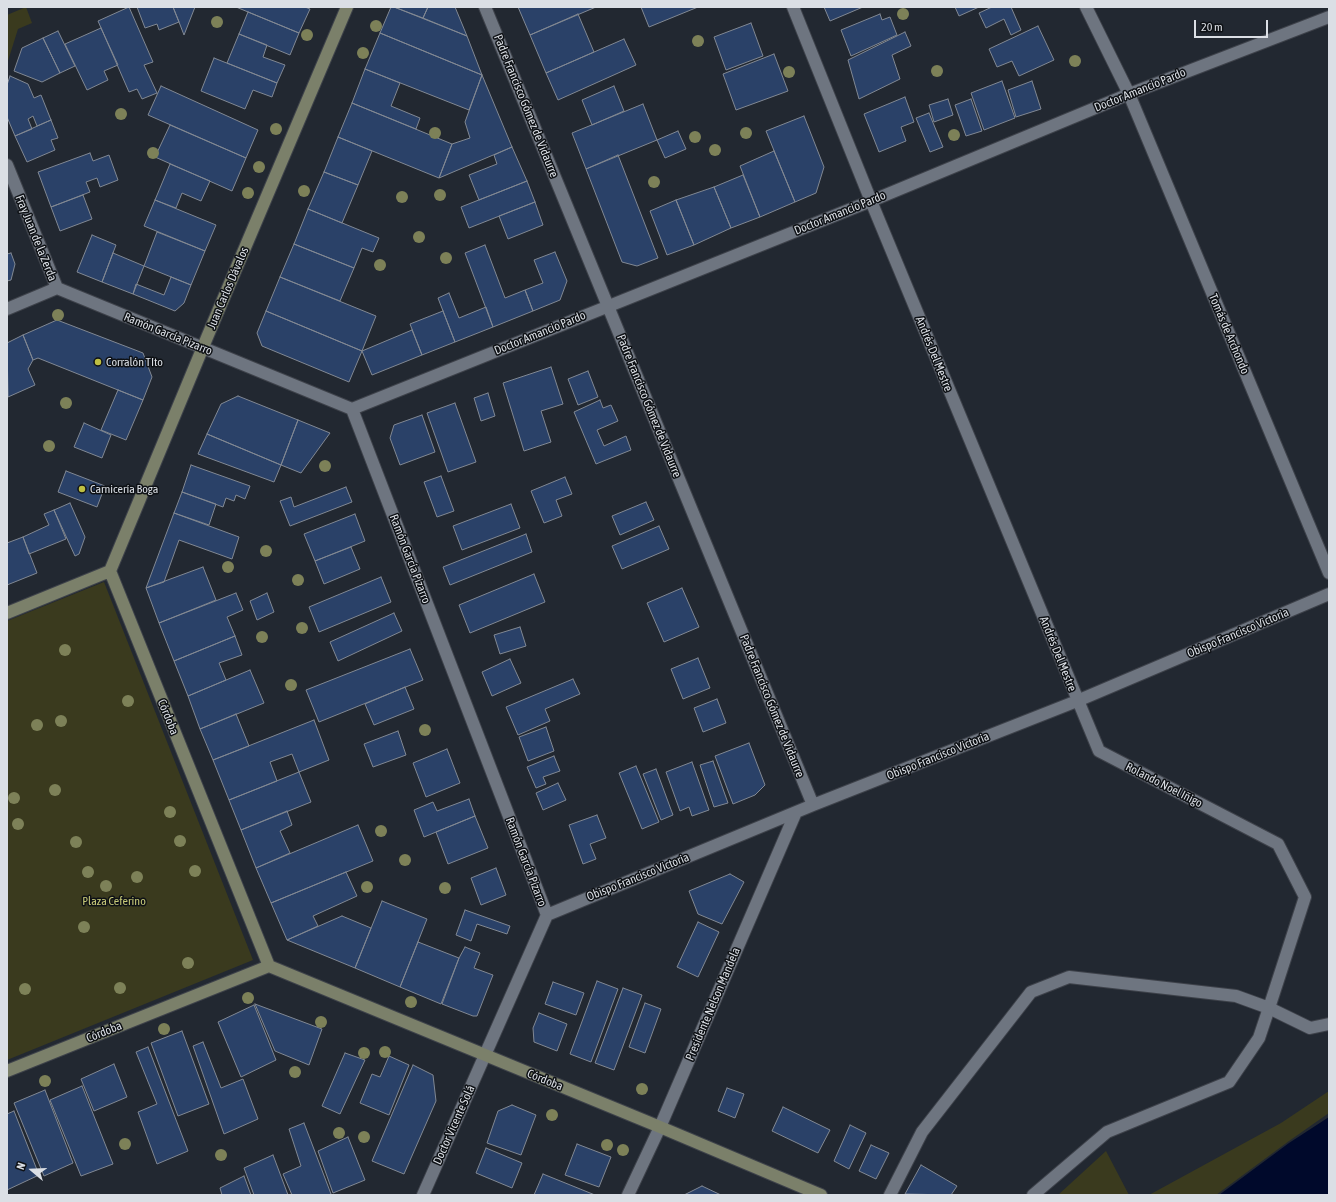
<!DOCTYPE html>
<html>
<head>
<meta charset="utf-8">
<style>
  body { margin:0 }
  #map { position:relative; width:1336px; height:1202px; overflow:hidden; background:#222831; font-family:"Asap Condensed",sans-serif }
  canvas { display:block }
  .frame { position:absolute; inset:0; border:8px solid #dbdfe5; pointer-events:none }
  .north { position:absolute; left:12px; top:1150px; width:40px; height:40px; -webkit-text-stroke:3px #0e1115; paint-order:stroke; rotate:289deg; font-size:11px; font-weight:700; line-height:16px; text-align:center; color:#dbdfe5 }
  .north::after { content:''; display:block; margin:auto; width:14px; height:18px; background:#dbdfe5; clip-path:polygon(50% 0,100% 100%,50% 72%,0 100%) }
  .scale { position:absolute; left:1194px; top:20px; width:74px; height:18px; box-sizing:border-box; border:2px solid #dbdfe5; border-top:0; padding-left:5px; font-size:12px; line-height:14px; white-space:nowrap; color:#dbdfe5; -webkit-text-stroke:3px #0e1115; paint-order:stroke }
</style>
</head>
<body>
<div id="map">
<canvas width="1336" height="1202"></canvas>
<div class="frame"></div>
<div class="north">N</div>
<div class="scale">20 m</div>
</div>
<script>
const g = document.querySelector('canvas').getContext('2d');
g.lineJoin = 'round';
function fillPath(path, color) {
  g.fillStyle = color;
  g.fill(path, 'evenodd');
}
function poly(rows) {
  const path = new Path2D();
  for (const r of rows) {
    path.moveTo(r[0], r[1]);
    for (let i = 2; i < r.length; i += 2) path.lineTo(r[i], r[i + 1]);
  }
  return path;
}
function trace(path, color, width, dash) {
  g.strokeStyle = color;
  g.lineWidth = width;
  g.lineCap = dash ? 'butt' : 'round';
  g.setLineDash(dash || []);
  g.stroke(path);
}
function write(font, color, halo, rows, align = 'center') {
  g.font = font + ' "Asap Condensed",sans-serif';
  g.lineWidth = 3;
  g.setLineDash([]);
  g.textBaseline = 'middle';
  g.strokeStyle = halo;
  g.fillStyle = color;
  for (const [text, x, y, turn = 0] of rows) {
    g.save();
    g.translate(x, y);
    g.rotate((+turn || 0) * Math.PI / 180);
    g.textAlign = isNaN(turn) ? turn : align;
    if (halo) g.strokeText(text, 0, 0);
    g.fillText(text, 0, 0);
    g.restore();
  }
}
fillPath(poly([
  [26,7,32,23,18,29,7,64,7,15],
  [104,582,253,960,7,1060,7,621],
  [1329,1091,1329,1113,1289,1141,1216,1195,1149,1195,1281,1123],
  [1106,1151,1129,1195,1058,1195]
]), '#3a3a1e');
fillPath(poly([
  [1329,1117,1329,1195,1219,1195,1289,1143]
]), '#00092b');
const building = poly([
  [129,7,153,62,144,65,157,93,142,99,137,89,129,92,98,21,129,7],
  [137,7,173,7,179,22,159,30,157,24,145,28,137,7],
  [173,7,195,7,184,35,179,22,173,7],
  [236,7,305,7,310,9,299,33,236,7],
  [391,7,394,7,467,36,482,75,380,33,391,7],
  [394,7,428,7,423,18,394,7],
  [428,7,455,7,467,36,423,18,428,7],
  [518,7,596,7,530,35,518,7],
  [641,7,698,7,649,27,641,7],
  [824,7,863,7,830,21,824,7],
  [955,7,979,7,959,16,955,7],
  [992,7,1011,7,1021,30,1011,35,1004,19,986,28,979,13,992,7],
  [248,12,299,33,290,55,239,34,248,12],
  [578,14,594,52,546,73,530,35,578,14],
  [880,14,882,20,890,17,897,35,851,56,841,30,880,14],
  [751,23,763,56,726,70,714,37,751,23],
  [1038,26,1054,60,1019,76,1012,61,997,67,989,49,1038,26],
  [101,28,118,65,104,71,108,80,87,90,65,44,101,28],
  [58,31,75,66,60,73,43,38,58,31],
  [905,32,911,46,892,55,900,79,859,99,848,60,905,32],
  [380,33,482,75,469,110,365,69,380,33],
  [239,34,267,45,263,57,285,65,277,83,227,63,239,34],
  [43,38,60,73,42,82,14,71,22,48,43,38],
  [624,39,636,65,558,100,546,73,624,39],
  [774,54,788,91,736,110,723,74,774,54],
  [214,58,277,83,272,97,253,90,245,109,201,91,214,58],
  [365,69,400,83,391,106,420,118,416,129,352,103,365,69],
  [482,75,512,147,439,178,452,144,470,138,465,122,482,75],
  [10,76,28,84,34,98,41,95,51,120,37,126,33,116,28,119,32,129,15,136,7,117,7,85,10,76],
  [1002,81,1015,118,984,130,971,93,1002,81],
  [1032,81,1041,109,1016,117,1008,90,1032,81],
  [161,86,258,130,246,158,148,115,161,86],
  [614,86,624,111,592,125,582,100,614,86],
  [905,97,914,122,901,127,906,141,879,152,864,114,905,97],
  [948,99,953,115,934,122,929,105,948,99],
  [971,99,982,131,966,136,955,105,971,99],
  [352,103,452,144,439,178,338,137,352,103],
  [643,104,657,140,586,169,572,133,643,104],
  [929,113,943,147,930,152,916,118,929,113],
  [804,116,824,167,816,193,795,202,766,131,804,116],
  [51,120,58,138,51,140,55,150,27,162,15,136,51,120],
  [170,125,246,158,232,191,155,157,170,125],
  [678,131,686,149,665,158,657,140,678,131],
  [338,137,372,151,358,185,324,172,338,137],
  [512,147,527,181,479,200,469,175,497,164,494,155,512,147],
  [774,151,795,202,760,217,740,166,774,151],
  [90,153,93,161,109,155,118,180,100,187,97,178,86,182,90,192,51,207,38,172,90,153],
  [618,155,658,258,637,266,622,262,586,169,618,155],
  [170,164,210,181,201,201,182,193,176,208,155,200,170,164],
  [324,172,358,185,342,223,308,209,324,172],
  [743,175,760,217,731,228,714,187,743,175],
  [527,181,535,202,469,228,461,207,527,181],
  [714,187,731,228,694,245,676,200,714,187],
  [83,195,92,219,60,231,51,207,83,195],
  [155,200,216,225,205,251,144,226,155,200],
  [676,200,694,245,667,255,650,211,676,200],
  [535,202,543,225,508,239,499,216,535,202],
  [308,209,379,238,373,252,362,248,354,268,294,244,308,209],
  [157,232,205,251,191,285,144,266,157,232],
  [92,235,116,245,102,282,77,272,92,235],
  [294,244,354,268,340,301,280,277,294,244],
  [485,245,505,298,525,290,533,311,493,327,465,253,485,245],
  [555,252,567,281,560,300,533,311,525,290,543,283,534,260,555,252],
  [11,253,15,264,11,280,7,281,7,254,11,253],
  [113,253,144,266,133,294,102,282,113,253],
  [171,277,191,285,184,303,175,311,133,294,136,284,164,295,171,277],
  [280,277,376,316,362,351,266,311,280,277],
  [449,293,459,318,486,307,493,327,455,342,438,298,449,293],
  [266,311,362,351,349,382,262,346,257,333,266,311],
  [443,311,455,342,422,355,410,324,443,311],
  [57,320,143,353,152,377,143,400,38,358,33,360,23,335,57,320],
  [412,330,422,355,372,375,362,351,412,330],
  [23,335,33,360,28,369,35,385,8,397,7,343,23,335],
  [551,367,563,404,541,411,551,442,524,451,503,383,551,367],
  [588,371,598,397,578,405,568,379,588,371],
  [118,390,143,400,126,440,101,430,118,390],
  [488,393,495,416,481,421,474,398,488,393],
  [238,396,298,420,281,465,207,434,221,404,238,396],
  [600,400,603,408,611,405,618,421,597,430,604,446,626,436,631,450,596,464,574,412,600,400],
  [455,403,476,462,448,472,427,413,455,403],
  [422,415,435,452,400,465,390,438,394,425,422,415],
  [298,420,330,433,301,473,281,465,298,420],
  [84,423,111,435,102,458,74,447,84,423],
  [207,434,281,465,274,482,198,454,207,434],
  [191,465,250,486,245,499,236,495,234,501,226,498,223,507,182,492,191,465],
  [66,471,105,486,97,507,58,492,66,471],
  [441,476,454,511,437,517,424,482,441,476],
  [565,477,572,494,556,500,562,516,544,523,531,491,565,477],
  [346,487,352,502,290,526,280,501,291,497,294,507,346,487],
  [182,492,216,504,209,525,174,513,182,492],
  [646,502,654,520,620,535,612,516,646,502],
  [70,503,85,537,79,554,75,556,54,510,70,503],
  [511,504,520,528,462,550,453,526,511,504],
  [54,510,66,539,29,554,23,537,49,525,44,514,54,510],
  [174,513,239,537,232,559,179,540,164,582,146,588,174,513],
  [355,514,365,541,315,561,304,534,355,514],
  [659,526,669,549,622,569,612,546,659,526],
  [526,534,532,552,450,585,443,567,526,534],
  [23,537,37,573,7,585,7,543,23,537],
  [351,547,360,569,324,584,315,561,351,547],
  [203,567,216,600,159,623,146,588,203,567],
  [534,574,545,602,470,633,459,605,534,574],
  [381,577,391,602,319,632,309,607,381,577],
  [682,588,699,627,664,642,647,603,682,588],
  [236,593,243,610,227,617,235,636,174,661,159,623,236,593],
  [267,593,274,612,257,620,250,601,267,593],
  [394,613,402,631,338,661,330,642,394,613],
  [520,627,526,646,500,654,494,635,520,627],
  [235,636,242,655,219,663,226,680,188,696,174,661,235,636],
  [410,649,423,680,319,722,306,690,410,649],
  [698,658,710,688,683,699,671,669,698,658],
  [510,659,521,683,492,696,482,672,510,659],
  [250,670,264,703,200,729,188,696,250,670],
  [573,679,580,694,545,709,550,721,518,735,506,707,573,679],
  [405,687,414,709,374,725,365,704,405,687],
  [717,699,726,723,703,732,694,708,717,699],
  [236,714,249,746,213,760,200,729,236,714],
  [314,720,329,760,299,772,292,754,270,762,277,781,229,800,213,760,314,720],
  [546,727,554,751,528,761,519,737,546,727],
  [398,731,406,755,373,767,364,744,398,731],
  [749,743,765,785,755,795,733,804,715,756,749,743],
  [447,749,460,783,426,797,413,763,447,749],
  [554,756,560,771,543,777,546,784,536,788,527,767,554,756],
  [713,761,728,803,714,807,700,765,713,761],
  [692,762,709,810,692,816,689,807,680,811,666,772,692,762],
  [636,766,659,822,642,829,619,773,636,766],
  [656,769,673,815,661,820,643,774,656,769],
  [299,772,311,802,241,830,229,800,299,772],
  [558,783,566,800,543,810,536,793,558,783],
  [469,799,475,816,424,837,414,810,433,802,437,811,469,799],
  [287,811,292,825,280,831,290,853,256,868,241,830,287,811],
  [597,815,606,838,590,844,596,859,583,864,569,825,597,815],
  [475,816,488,848,448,864,436,832,475,816],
  [358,825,373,861,271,903,256,868,358,825],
  [496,868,506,895,481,905,471,878,496,868],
  [346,872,357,896,313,916,318,926,287,940,271,903,346,872],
  [730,874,744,882,722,924,698,914,689,891,730,874],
  [382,901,427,919,400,987,355,968,382,901],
  [465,910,510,926,507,934,477,924,471,941,456,935,465,910],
  [342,916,371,928,355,968,287,940,342,916],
  [698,922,719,932,698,977,677,967,698,922],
  [418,942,459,958,441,1004,400,987,418,942],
  [465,947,480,953,474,968,493,975,477,1016,473,1016,442,1004,459,958,465,947],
  [597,981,618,989,591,1062,570,1054,597,981],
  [553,982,584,993,576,1015,545,1004,553,982],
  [623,988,642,995,614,1070,595,1063,623,988],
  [645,1003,661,1009,645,1053,629,1047,645,1003],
  [255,1004,322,1029,309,1065,275,1051,255,1004],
  [254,1005,276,1060,241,1077,218,1022,254,1005],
  [539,1013,567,1024,557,1051,534,1042,533,1028,539,1013],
  [182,1031,209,1104,178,1116,151,1043,182,1031],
  [203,1042,221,1088,243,1079,258,1119,224,1134,193,1046,203,1042],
  [148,1047,188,1151,157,1164,138,1112,157,1104,136,1052,148,1047],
  [345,1053,365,1060,340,1114,322,1106,345,1053],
  [389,1056,409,1065,389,1115,360,1103,372,1074,380,1077,389,1056],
  [114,1064,127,1097,94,1111,81,1079,114,1064],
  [413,1065,433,1075,436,1101,404,1174,372,1161,413,1065],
  [82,1086,113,1164,81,1176,50,1100,82,1086],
  [727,1088,744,1094,735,1118,718,1111,727,1088],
  [45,1090,73,1163,44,1176,14,1103,45,1090],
  [512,1105,536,1115,521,1155,487,1143,498,1111,512,1105],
  [783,1107,830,1130,818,1153,772,1131,783,1107],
  [14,1111,39,1175,7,1190,7,1114,14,1111],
  [304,1123,331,1194,328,1195,292,1195,283,1174,301,1166,289,1129,304,1123],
  [850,1125,866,1133,849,1169,834,1161,850,1125],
  [348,1137,365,1180,333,1193,318,1151,348,1137],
  [577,1144,611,1157,599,1187,565,1175,577,1144],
  [871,1145,889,1153,876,1179,859,1171,871,1145],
  [486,1148,522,1163,512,1188,476,1173,486,1148],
  [273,1155,288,1195,254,1195,244,1168,273,1155],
  [921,1165,957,1186,951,1195,905,1194,921,1165],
  [543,1174,595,1195,534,1195,543,1174],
  [244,1176,251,1195,222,1195,220,1188,244,1176],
  [702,1186,721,1195,684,1195,702,1186]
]);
fillPath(building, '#2a4168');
trace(building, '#818893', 1);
const lane = poly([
  [1269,1008,1310,1028,1329,1024]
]);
const street = poly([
  [485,7,813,805],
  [793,7,871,201,1099,751,1278,844,1305,897,1269,1008,1236,996,1069,977,1031,992,922,1132,890,1195],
  [1086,7,1129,94,1329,573],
  [7,165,57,288],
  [7,309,57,288,352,409,547,915,423,1195],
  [352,409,871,201,1129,94,1329,17],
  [547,915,813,805,1077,701,1329,594],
  [628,1195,660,1127,796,812],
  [1033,1195,1107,1132,1229,1082,1259,1038,1269,1008]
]);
const secondary = poly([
  [110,571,208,335,347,7],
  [7,613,110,571],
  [269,966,660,1127,821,1195],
  [7,1071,269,966,110,571]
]);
trace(lane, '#3e424a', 14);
trace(street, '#3e424a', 14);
trace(secondary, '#3e424a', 14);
trace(lane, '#6e7580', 12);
trace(street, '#6e7580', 12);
trace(secondary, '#7b806a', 12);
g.fillStyle = '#7d8158';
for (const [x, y] of [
  [903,14],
  [217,22],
  [376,26],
  [307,35],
  [698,41],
  [363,53],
  [1075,61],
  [937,71],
  [789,72],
  [121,114],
  [276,129],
  [435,133],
  [746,133],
  [954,135],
  [695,137],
  [715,150],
  [153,153],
  [259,167],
  [654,182],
  [304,191],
  [248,193],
  [440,195],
  [402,197],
  [419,237],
  [446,258],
  [380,265],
  [58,315],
  [66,403],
  [49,446],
  [325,466],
  [266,551],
  [228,567],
  [298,580],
  [302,628],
  [262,637],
  [65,650],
  [291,685],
  [128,701],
  [61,721],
  [37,725],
  [425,730],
  [55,790],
  [14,798],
  [170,812],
  [18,824],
  [381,831],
  [180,841],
  [76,842],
  [405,860],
  [195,871],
  [88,872],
  [137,877],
  [106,886],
  [367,887],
  [445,888],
  [84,927],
  [188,963],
  [120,988],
  [25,989],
  [248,998],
  [411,1002],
  [321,1022],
  [164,1029],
  [385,1052],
  [364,1053],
  [295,1072],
  [45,1081],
  [642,1089],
  [552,1115],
  [339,1133],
  [364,1137],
  [125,1144],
  [607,1145],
  [623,1150],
  [221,1155]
]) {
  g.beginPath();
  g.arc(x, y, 6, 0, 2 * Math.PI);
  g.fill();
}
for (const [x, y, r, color] of [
  [98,362,4,"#bebf42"],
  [82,489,4,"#bebf42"]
]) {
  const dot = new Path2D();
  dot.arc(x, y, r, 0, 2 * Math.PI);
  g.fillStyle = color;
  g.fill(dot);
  trace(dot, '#0e1115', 1.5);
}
write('12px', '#dbdfe5', '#0e1115', [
  ["Doctor Amancio Pardo",1140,90,-22],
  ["Padre Francisco Gómez de Vidaurre",526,106,68],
  ["Doctor Amancio Pardo",840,213,-22],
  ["Fray Juan de la Zerda",36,238,68],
  ["Juan Carlos Dávalos",228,288,-67],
  ["Doctor Amancio Pardo",540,333,-22],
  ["Ramón García Pizarro",168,334,22],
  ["Tomás de Archondo",1229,334,67],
  ["Andrés Del Mestre",934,354,68],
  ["Padre Francisco Gómez de Vidaurre",649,406,68],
  ["Ramón García Pizarro",410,559,69],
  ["Obispo Francisco Victoria",1238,633,-23],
  ["Andrés Del Mestre",1058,654,68],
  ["Padre Francisco Gómez de Vidaurre",772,706,68],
  ["Córdoba",168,717,68],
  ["Obispo Francisco Victoria",938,756,-22],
  ["Rolando Noel Iñigo",1164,785,27],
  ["Ramón García Pizarro",526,862,69],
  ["Obispo Francisco Victoria",638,877,-22],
  ["Presidente Nelson Mandela",713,1004,-67],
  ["Córdoba",104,1032,-22],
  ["Córdoba",545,1080,22],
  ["Doctor Vicente Solá",454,1125,-66]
]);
write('12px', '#dbdfe5', '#0e1115', [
  ["Corralón TIto",106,362],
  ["Carnicería Boga",90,489]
], 'left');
write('12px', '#c7c978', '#0e1115', [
  ["Plaza Ceferino",114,901]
]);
</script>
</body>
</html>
